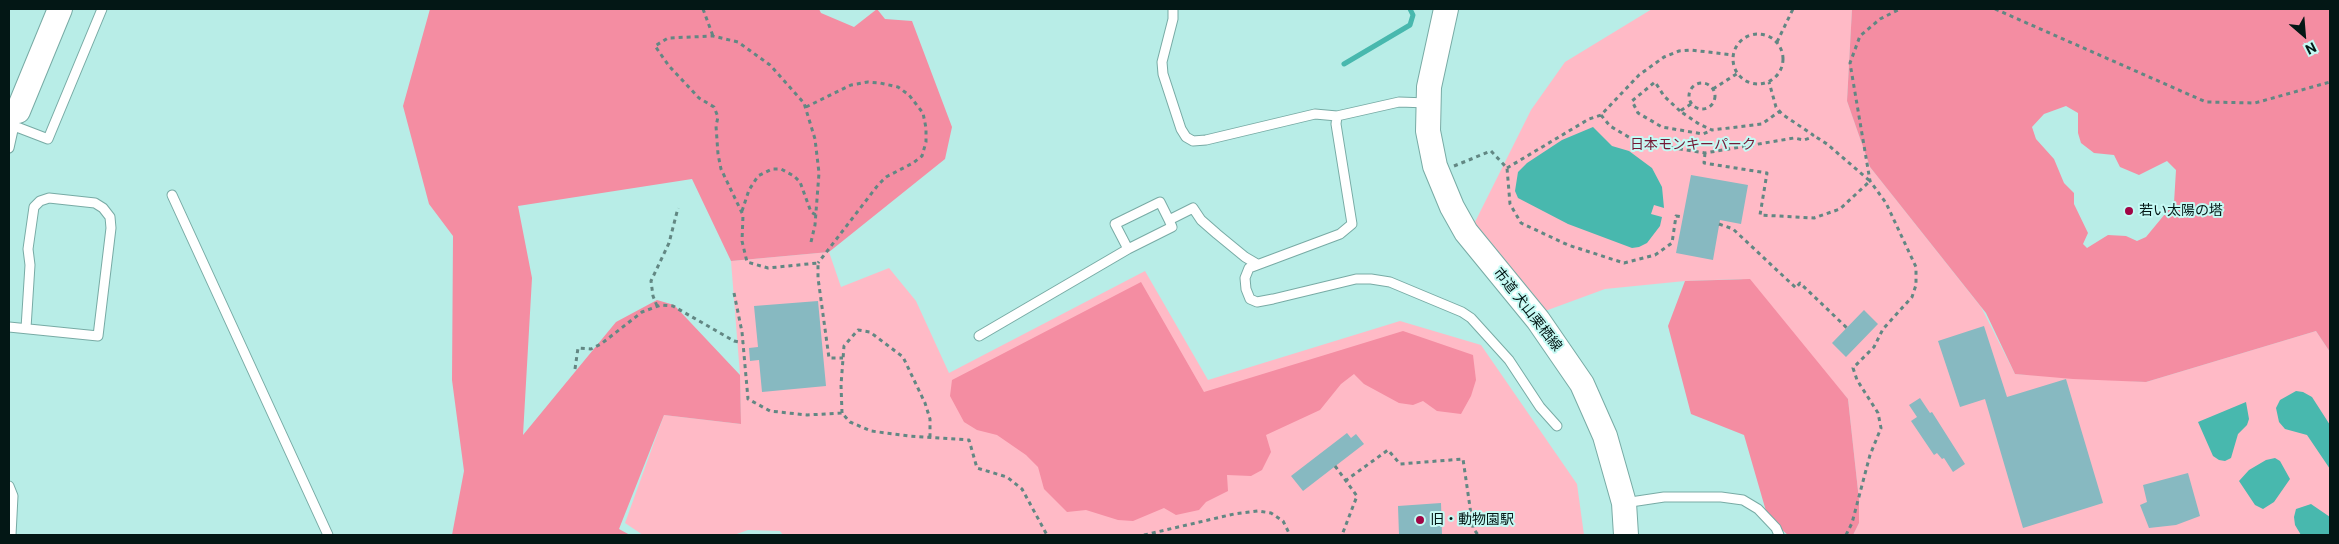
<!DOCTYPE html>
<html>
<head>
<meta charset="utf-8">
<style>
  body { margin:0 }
  #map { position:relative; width:2339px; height:544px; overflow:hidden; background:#b8ede7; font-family:Roboto,sans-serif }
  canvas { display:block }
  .frame { position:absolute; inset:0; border:10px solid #031715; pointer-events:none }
  .north { position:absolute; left:2279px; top:10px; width:50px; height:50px; -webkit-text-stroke:4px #c5faf4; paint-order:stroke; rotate:153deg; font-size:14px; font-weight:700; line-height:20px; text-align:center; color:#031715 }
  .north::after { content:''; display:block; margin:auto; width:18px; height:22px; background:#031715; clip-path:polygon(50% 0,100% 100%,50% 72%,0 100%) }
</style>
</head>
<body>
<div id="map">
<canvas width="2339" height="544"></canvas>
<div class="frame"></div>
<div class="north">N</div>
</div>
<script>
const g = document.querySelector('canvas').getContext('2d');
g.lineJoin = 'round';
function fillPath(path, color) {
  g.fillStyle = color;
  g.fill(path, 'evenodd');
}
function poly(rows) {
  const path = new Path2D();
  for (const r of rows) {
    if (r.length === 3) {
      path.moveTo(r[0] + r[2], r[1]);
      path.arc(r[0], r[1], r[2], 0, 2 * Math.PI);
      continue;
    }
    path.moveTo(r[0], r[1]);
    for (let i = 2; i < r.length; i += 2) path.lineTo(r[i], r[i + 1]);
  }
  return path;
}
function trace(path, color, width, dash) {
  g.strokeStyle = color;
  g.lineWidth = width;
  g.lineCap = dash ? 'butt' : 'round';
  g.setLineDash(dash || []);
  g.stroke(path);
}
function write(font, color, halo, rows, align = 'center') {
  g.font = font + ' Roboto,"Noto Sans JP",sans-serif';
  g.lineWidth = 4;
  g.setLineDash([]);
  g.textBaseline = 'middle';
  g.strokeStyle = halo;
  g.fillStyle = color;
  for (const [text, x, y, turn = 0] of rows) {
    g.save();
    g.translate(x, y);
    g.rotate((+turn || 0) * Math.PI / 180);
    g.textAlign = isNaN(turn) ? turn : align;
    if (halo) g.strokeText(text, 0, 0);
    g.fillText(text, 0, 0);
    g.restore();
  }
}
fillPath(poly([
  [1652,9,1852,9,1847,101,1870,167,1981,307,2015,374,2146,382,2316,331,2330,352,2330,535,1853,535,1859,523,1859,500,1848,399,1742,279,1685,281,1605,289,1537,314,1472,228,1531,110,1565,62],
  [829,252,841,287,889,268,916,301,949,373,1145,271,1208,380,1400,321,1481,345,1577,484,1584,535,783,535,780,531,748,530,734,535,643,535,625,523,664,415,741,424,740,375,731,261]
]), '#ffbac6');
fillPath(poly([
  [430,9,819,9,821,13,854,27,877,9,885,19,912,21,952,127,945,159,829,252,731,261,692,179,518,206,532,278,523,435,616,322,657,300,674,305,740,375,741,424,664,415,619,529,630,535,452,535,464,471,452,380,453,236,429,204,403,106],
  [1852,9,2330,9,2330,352,2316,331,2146,382,2073,379,2015,374,1986,313,1870,167,1847,101],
  [2066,106,2078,113,2078,133,2081,143,2094,153,2114,155,2120,167,2139,175,2167,161,2176,170,2174,203,2146,237,2137,241,2126,236,2108,235,2087,248,2083,244,2088,233,2074,204,2074,193,2064,183,2054,159,2036,139,2032,127,2044,114],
  [1750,279,1848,399,1859,500,1859,523,1853,535,1788,535,1768,518,1744,435,1691,414,1668,326,1685,281],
  [1141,282,1204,392,1403,331,1473,355,1476,380,1471,396,1461,414,1437,411,1423,401,1413,405,1399,403,1364,384,1354,374,1341,384,1320,410,1266,435,1271,452,1262,470,1251,476,1227,475,1228,491,1206,502,1199,510,1176,515,1164,508,1133,521,1118,520,1086,510,1067,512,1044,489,1038,467,1026,455,997,435,977,430,964,422,950,396,952,380]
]), '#f48da2');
fillPath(poly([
  [1593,127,1612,146,1629,151,1652,168,1662,187,1664,208,1654,205,1651,214,1662,217,1660,226,1647,243,1639,247,1632,248,1568,224,1518,198,1515,191,1518,172,1527,163,1562,140],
  [2296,391,2303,392,2312,397,2330,425,2330,469,2307,435,2285,429,2279,422,2276,408,2280,400],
  [2246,402,2249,419,2247,425,2238,434,2231,458,2225,461,2219,460,2213,456,2198,422],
  [2275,458,2280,461,2290,479,2274,502,2263,509,2255,505,2239,481,2249,470,2266,460],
  [2311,504,2330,517,2330,535,2301,535,2295,525,2294,517,2296,509]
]), '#48b8ae');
trace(poly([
  [1344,64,1410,25,1413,15,1410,9]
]), '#48b8ae', 5);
fillPath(poly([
  [1691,175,1748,185,1741,224,1720,220,1713,260,1676,253],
  [818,301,826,386,762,392,759,360,750,361,749,348,758,347,754,306],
  [1864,310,1878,324,1846,357,1832,343],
  [1984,326,2007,397,2066,379,2103,503,2023,528,1985,399,1960,407,1938,341],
  [1920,398,1930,413,1932,412,1965,464,1953,472,1944,458,1942,459,1937,453,1934,455,1911,421,1917,417,1909,405],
  [1347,433,1351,438,1356,434,1364,444,1303,491,1291,476],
  [2188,473,2200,516,2176,525,2149,528,2140,505,2147,502,2143,485],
  [1441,503,1442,535,1399,535,1398,506]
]), '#87b9c1');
const lane = poly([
  [1173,9,1173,19,1162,62,1163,74,1181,129,1186,137,1193,141,1206,140,1315,114,1337,116,1399,102,1428,103],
  [1337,116,1336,124,1352,224,1340,234,1249,268,1245,278,1246,289,1250,299,1257,302,1273,299,1356,279,1371,279,1390,282,1462,312,1471,318,1509,360,1540,407,1557,426],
  [9,124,48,139,102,9],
  [9,148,15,121],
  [172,195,328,535],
  [1128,249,1172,227,1169,220],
  [9,327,98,336,111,228,110,217,103,208,95,203,49,198,40,201,34,207,28,249,30,265,26,328],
  [979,336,1128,249,1115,224,1160,202,1169,220,1193,208,1201,220,1217,234,1245,257,1257,264],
  [9,486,13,496,11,535],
  [1624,503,1664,497,1721,497,1743,500,1758,509,1776,528,1779,535]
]);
const secondary = poly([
  [1446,9,1429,87,1428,131,1435,166,1452,207,1466,232,1538,320,1582,384,1605,436,1624,503,1626,535],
  [18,111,60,9]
]);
trace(lane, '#78aba5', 11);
trace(secondary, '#78aba5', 26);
trace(poly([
  [703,9,713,36],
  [1995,9,2206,102,2255,103,2330,82],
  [1758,59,25],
  [1777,42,1793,9],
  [1702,96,13],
  [1713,89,1738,73],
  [1691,104,1680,111,1699,124,1712,130,1762,124,1780,111],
  [806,107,851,85,868,82,880,83,898,87,909,95,923,113,926,128,926,142,922,156,913,163,886,177,878,185,818,263],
  [1680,111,1664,96,1655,82,1632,101,1638,113,1662,127,1703,134,1712,130],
  [1601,115,1610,126,1637,142,1705,153,1794,138,1804,140,1810,138,1813,135,1782,114,1776,107,1769,82],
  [1705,153,1704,163,1767,173,1760,215,1814,218,1840,209,1870,181,1827,144,1813,135],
  [1454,166,1491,151,1507,168,1510,204,1521,223,1568,245,1624,263,1655,255,1672,243,1676,216,1683,217],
  [1507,168,1589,119,1601,115,1639,75,1664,57,1679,51,1691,50,1733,55],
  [742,211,749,190,758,176,772,169,781,169,794,176,800,182,811,212,816,215],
  [1719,224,1733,229,1796,288,1800,283,1847,328],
  [811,242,815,225,819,173,815,139,804,103,770,65,738,42,713,36,668,38,655,46,669,66,699,98,714,107,718,117,716,126,718,154,721,169,743,215,742,241,747,262,768,268,818,263,818,278,829,358,843,358],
  [734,293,742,332,748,399,770,411,807,415,842,413,850,422,871,431,909,436,969,440,977,468,1007,477,1022,489,1047,535],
  [657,306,653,296,651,281,669,243,678,208],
  [575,369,578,348,591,349,601,344,642,312,661,305,673,306,734,341,744,343],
  [842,413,841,385,844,346,858,330,870,332,903,357,925,403,930,419,930,438],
  [1335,466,1357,496,1342,535],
  [1345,481,1388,450,1400,464,1463,459,1473,528,1478,535],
  [1144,535,1234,514,1258,511,1271,513,1283,521,1290,535],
  [1846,535,1852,523,1870,455,1881,428,1878,413,1857,380,1853,368,1874,347,1883,329,1912,297,1916,285,1916,267,1886,203,1870,181,1850,63,1860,36,1880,19,1900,9]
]), '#628783', 3, [4, 4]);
trace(lane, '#fff', 9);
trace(secondary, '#fff', 24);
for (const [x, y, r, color] of [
  [2129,211,5,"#a10545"],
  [1420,520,5,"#a10545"]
]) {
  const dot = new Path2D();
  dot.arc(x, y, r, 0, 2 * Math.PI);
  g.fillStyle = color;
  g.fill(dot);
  trace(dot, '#c5faf4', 2);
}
write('14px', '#741a36', '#c5faf4', [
  ["日本モンキーパーク",1693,145]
]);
write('14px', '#031715', '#c5faf4', [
  ["若い太陽の塔",2139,211],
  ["旧・動物園駅",1430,520]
], 'left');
write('14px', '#031715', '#c5faf4', [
  ["市道 犬山栗栖線",1527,310,52]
]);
</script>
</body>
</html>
